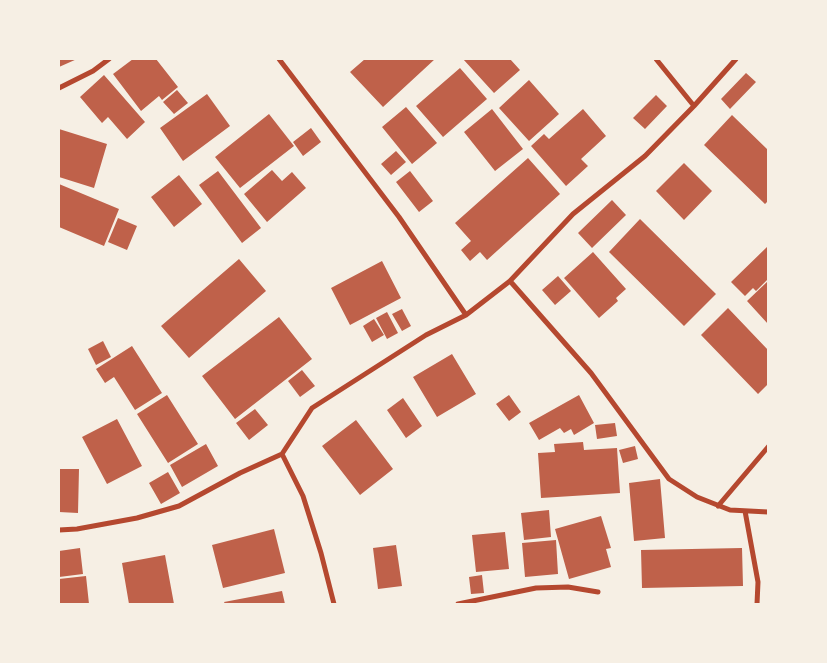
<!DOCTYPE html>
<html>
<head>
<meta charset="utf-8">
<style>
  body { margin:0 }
  #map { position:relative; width:827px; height:663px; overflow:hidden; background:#f6efe4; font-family:Cabin,sans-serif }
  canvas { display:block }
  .frame { position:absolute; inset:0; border:60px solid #f6efe4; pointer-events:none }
</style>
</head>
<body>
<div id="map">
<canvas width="827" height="663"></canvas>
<div class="frame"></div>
</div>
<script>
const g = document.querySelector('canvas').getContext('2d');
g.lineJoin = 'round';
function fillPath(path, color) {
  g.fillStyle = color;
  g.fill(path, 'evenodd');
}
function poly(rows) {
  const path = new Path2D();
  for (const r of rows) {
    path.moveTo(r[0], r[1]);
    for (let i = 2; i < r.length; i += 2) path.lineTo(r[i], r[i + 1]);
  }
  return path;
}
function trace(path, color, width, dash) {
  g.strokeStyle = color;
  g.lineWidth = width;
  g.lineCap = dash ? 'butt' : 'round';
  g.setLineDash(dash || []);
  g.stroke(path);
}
fillPath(poly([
  [59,59,77,59,59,67],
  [133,59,156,59,178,87,162,100,159,96,141,111,113,74],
  [365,59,435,59,383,107,350,72],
  [463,59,510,59,520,70,494,93],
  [460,68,487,99,443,137,416,106],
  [746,73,756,82,730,109,721,99],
  [104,75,145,122,127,139,108,117,102,123,80,97],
  [529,80,559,114,529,141,499,108],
  [177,90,188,103,174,114,163,102],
  [207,94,230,126,183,161,160,128],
  [656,95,667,106,645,129,633,118],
  [406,107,437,143,412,164,382,127],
  [492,109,523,149,495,171,464,132],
  [583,109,606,136,581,159,588,166,566,186,531,146,544,134,549,139],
  [269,114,294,146,240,188,215,157],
  [732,115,768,150,768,201,765,204,704,145],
  [311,128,321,142,303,156,293,142],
  [59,129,107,144,94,188,59,177],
  [396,151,406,162,391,175,381,164],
  [528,158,560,194,487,260,480,252,470,261,461,250,471,241,455,223],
  [684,163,712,191,684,220,656,191],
  [272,170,282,181,292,172,306,188,267,222,244,194],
  [218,171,261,228,242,243,199,185],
  [410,171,433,201,419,212,396,182],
  [179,175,202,204,174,227,151,197],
  [59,184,119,209,104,246,59,227],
  [612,200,626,215,592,248,578,233],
  [118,218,137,226,127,250,108,242],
  [640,219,716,294,684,326,609,252],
  [768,246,768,279,756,291,753,288,745,296,731,282],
  [593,252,626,289,616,298,618,301,599,318,564,278],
  [239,259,266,291,189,358,161,326],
  [382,261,401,298,350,325,331,288],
  [558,276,571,291,555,305,542,290],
  [768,281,768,324,747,301],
  [728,308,768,350,768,384,758,394,701,335],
  [402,309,411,326,402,331,392,314],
  [387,312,398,333,387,339,376,318],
  [279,317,312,359,235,419,202,376],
  [374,319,384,335,372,342,363,326],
  [103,341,111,357,96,365,88,349],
  [132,346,162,393,135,410,114,377,105,383,96,369],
  [452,354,476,394,437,417,413,377],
  [302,370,315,386,300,397,288,381],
  [167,395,198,444,168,463,137,414],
  [509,395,521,412,509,421,496,404],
  [579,395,594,423,574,435,571,429,564,433,560,428,539,440,529,423],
  [403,398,422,426,406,438,387,410],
  [255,409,268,425,249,440,236,423],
  [117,419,142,466,107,484,82,437],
  [356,420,393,469,360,495,322,446],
  [615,423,617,436,597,439,595,425],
  [583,442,584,450,617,448,620,493,541,498,538,453,555,452,554,444],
  [206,444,218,466,182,487,170,465],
  [635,446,638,459,623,463,619,450],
  [59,469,79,469,78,513,59,512],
  [168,472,180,493,161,504,149,483],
  [660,479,665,538,634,541,629,483],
  [549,510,551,537,524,540,521,513],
  [601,516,611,548,606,549,611,567,569,579,555,529],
  [274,529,285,573,223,588,212,545],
  [505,532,509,569,476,572,472,535],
  [556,540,558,574,525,577,522,543],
  [396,545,402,586,378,589,373,548],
  [80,548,83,574,59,577,59,551],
  [742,548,743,586,642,588,641,550],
  [165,555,174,604,129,604,122,563],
  [482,575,484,593,471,594,469,577],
  [86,576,89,604,59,604,59,579],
  [282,591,285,604,225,604,224,602]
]), '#bf614a');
trace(poly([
  [279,59,399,217,466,315],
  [656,59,694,106],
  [59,88,93,71,109,59],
  [510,281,591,373,669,479,697,497,730,510,768,512],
  [282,454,303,496,321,553,334,604],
  [718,506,768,447],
  [745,511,758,582,757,604],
  [59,530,77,529,137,518,179,506,240,473,282,454,312,408,426,335,466,315,510,281,573,214,645,156,694,106,736,59],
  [458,604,536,588,568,587,598,592]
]), '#b5482f', 5);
</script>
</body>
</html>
